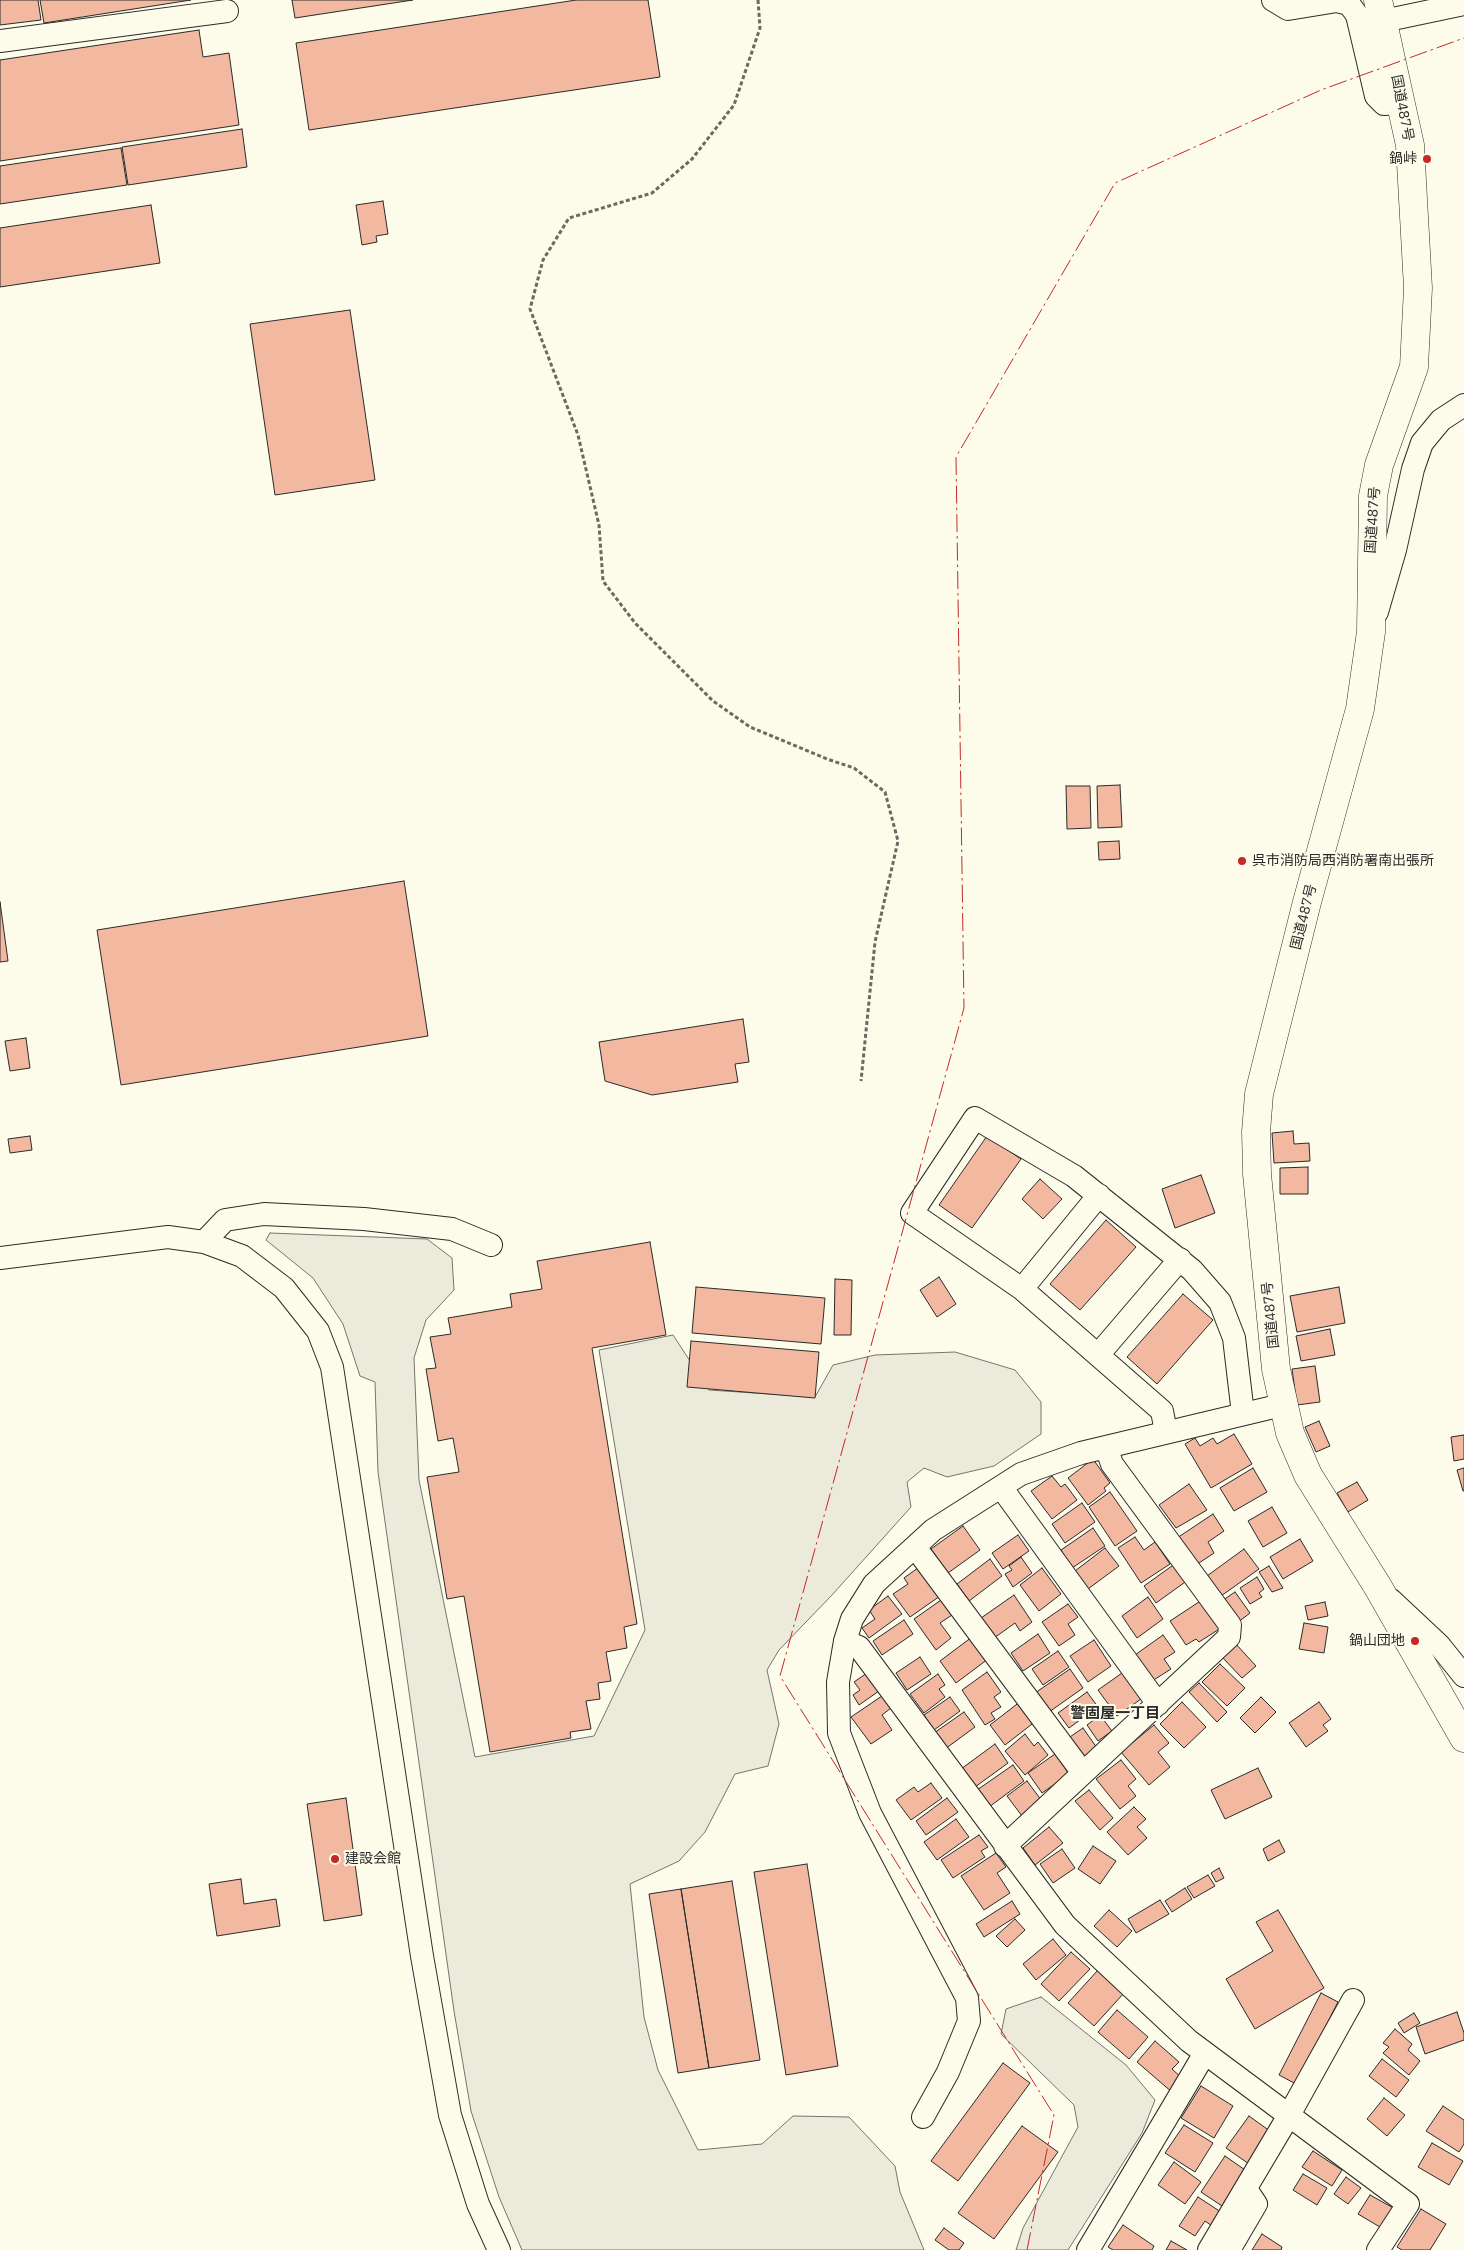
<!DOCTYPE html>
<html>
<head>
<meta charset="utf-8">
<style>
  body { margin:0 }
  canvas { display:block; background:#fdfbea }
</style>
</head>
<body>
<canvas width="1464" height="2250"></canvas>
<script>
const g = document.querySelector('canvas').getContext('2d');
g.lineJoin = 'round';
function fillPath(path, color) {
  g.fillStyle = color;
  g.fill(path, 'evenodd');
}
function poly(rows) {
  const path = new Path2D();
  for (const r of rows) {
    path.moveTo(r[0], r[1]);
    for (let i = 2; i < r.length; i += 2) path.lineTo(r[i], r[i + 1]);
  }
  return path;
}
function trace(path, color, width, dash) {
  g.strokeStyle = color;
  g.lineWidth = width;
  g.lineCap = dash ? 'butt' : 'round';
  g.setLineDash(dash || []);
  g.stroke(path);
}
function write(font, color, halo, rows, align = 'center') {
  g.font = font + ' "IBM Plex Sans","Noto Sans JP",sans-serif';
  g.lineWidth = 4;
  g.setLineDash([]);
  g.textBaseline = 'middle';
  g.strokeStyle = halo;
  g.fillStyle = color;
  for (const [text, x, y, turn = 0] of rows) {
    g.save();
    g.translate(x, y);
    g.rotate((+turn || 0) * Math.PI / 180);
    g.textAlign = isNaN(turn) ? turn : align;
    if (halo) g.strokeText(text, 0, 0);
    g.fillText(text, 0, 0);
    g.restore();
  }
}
const green = poly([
  [270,1233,427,1239,452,1258,454,1290,426,1320,414,1358,419,1480,475,1757,594,1736,645,1630,599,1350,673,1335,709,1390,815,1397,833,1365,875,1355,955,1352,1015,1370,1041,1402,1041,1434,994,1466,947,1477,924,1468,907,1482,911,1507,832,1595,779,1650,767,1670,779,1724,768,1766,735,1774,705,1832,679,1861,630,1884,644,2017,658,2070,698,2150,762,2144,793,2116,849,2117,895,2166,900,2192,924,2250,522,2250,499,2197,471,2111,454,2011,378,1472,375,1382,360,1376,343,1324,313,1278,266,1240,270,1233],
  [1041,1997,1126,2065,1155,2100,1142,2133,1068,2250,1016,2250,1023,2228,1078,2127,1074,2105,1001,2034,1006,2009,1041,1997]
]);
fillPath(green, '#ecebdb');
trace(green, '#74746e', 1);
const building = poly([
  [0,0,38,0,41,20,0,25,0,0],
  [40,0,191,0,44,23,40,0],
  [292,0,413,0,295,18,292,0],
  [576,0,648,0,660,77,309,130,296,43,576,0],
  [199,30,203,57,229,53,239,125,0,161,0,60,199,30],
  [242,129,247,167,128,185,122,147,242,129],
  [121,148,127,185,0,204,0,166,121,148],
  [383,201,388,234,376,236,377,242,362,245,356,205,383,201],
  [151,205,160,263,0,287,0,228,151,205],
  [350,310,375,480,275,495,250,324,350,310],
  [1120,785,1122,827,1098,828,1097,786,1120,785],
  [1066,786,1090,786,1091,828,1067,829,1066,786],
  [1119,841,1120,859,1099,860,1098,842,1119,841],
  [404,881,428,1036,121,1085,97,930,404,881],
  [0,902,8,961,0,962,0,902],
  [743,1019,749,1062,735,1064,738,1082,652,1095,605,1081,599,1042,743,1019],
  [26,1038,30,1068,10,1071,5,1041,26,1038],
  [1293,1131,1294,1144,1309,1143,1310,1161,1274,1163,1272,1133,1293,1131],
  [30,1136,32,1150,10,1153,8,1139,30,1136],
  [987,1136,1021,1159,972,1228,939,1205,987,1136],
  [1308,1167,1308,1194,1280,1194,1280,1168,1308,1167],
  [1201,1175,1215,1213,1175,1228,1162,1189,1201,1175],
  [1040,1179,1062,1199,1043,1219,1022,1199,1040,1179],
  [1106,1220,1136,1247,1080,1310,1050,1284,1106,1220],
  [650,1242,666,1335,592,1348,637,1624,624,1627,627,1648,606,1652,611,1681,598,1683,600,1699,586,1701,591,1729,570,1732,571,1738,490,1752,464,1596,447,1599,427,1477,459,1472,453,1438,438,1441,426,1369,436,1368,430,1337,451,1334,448,1318,512,1307,510,1294,542,1289,537,1261,650,1242],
  [939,1277,956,1304,937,1317,920,1290,939,1277],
  [835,1279,852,1280,851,1335,834,1335,835,1279],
  [696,1287,825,1298,821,1344,692,1333,696,1287],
  [1339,1287,1345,1323,1297,1332,1290,1296,1339,1287],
  [1183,1294,1213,1320,1157,1384,1127,1357,1183,1294],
  [1330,1329,1335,1355,1301,1361,1296,1336,1330,1329],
  [691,1341,819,1352,815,1398,687,1387,691,1341],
  [1315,1366,1320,1402,1297,1405,1292,1369,1315,1366],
  [1319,1421,1330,1446,1316,1452,1305,1427,1319,1421],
  [1234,1434,1252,1464,1211,1488,1185,1444,1195,1438,1200,1446,1213,1438,1217,1444,1234,1434],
  [1464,1435,1464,1459,1454,1461,1451,1437,1464,1435],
  [1093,1459,1110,1483,1104,1488,1106,1491,1088,1505,1068,1478,1093,1459],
  [1253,1468,1267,1492,1234,1511,1220,1488,1253,1468],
  [1464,1468,1464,1491,1463,1491,1457,1470,1464,1468],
  [1052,1476,1061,1487,1065,1484,1077,1500,1052,1519,1031,1491,1052,1476],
  [1357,1482,1368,1500,1348,1512,1337,1493,1357,1482],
  [1189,1484,1207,1510,1176,1528,1159,1505,1189,1484],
  [1110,1492,1137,1531,1115,1546,1089,1507,1110,1492],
  [1082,1503,1095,1522,1065,1543,1052,1524,1082,1503],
  [1272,1507,1287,1533,1263,1547,1248,1521,1272,1507],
  [1213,1514,1224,1531,1208,1542,1214,1553,1196,1565,1177,1538,1213,1514],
  [963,1526,980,1550,948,1573,931,1549,963,1526],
  [1093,1528,1105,1546,1072,1568,1061,1550,1093,1528],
  [1018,1535,1029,1551,1003,1569,992,1553,1018,1535],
  [1135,1537,1144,1550,1155,1542,1170,1564,1141,1583,1118,1548,1135,1537],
  [1300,1539,1313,1561,1283,1579,1270,1557,1300,1539],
  [1105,1548,1119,1566,1088,1589,1075,1571,1105,1548],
  [1244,1549,1259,1569,1221,1596,1207,1576,1244,1549],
  [1021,1557,1032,1573,1013,1587,1005,1574,1012,1570,1009,1566,1021,1557],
  [990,1559,1002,1576,969,1601,957,1584,990,1559],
  [1176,1563,1188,1580,1156,1603,1144,1586,1176,1563],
  [922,1565,943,1594,910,1617,893,1594,908,1584,904,1578,922,1565],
  [1269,1566,1283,1588,1272,1592,1259,1572,1269,1566],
  [1042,1568,1061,1594,1039,1611,1020,1585,1042,1568],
  [1257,1577,1264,1589,1259,1593,1262,1597,1250,1604,1240,1588,1257,1577],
  [1235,1592,1250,1613,1237,1623,1222,1601,1235,1592],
  [1014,1595,1032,1622,1020,1631,1015,1623,994,1638,981,1618,1014,1595],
  [888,1596,902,1614,869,1638,862,1628,875,1619,869,1610,888,1596],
  [1148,1597,1163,1619,1137,1638,1122,1616,1148,1597],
  [944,1598,955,1613,940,1623,951,1638,936,1650,914,1619,944,1598],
  [1202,1600,1221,1628,1199,1642,1196,1639,1186,1645,1170,1621,1202,1600],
  [1325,1602,1328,1616,1308,1620,1305,1606,1325,1602],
  [1068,1604,1078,1617,1068,1624,1075,1635,1059,1646,1042,1622,1068,1604],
  [904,1620,913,1634,882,1655,873,1641,904,1620],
  [1304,1623,1328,1627,1324,1653,1299,1649,1304,1623],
  [1038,1634,1050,1653,1023,1671,1011,1653,1038,1634],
  [1163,1635,1175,1652,1164,1659,1171,1669,1152,1681,1135,1655,1163,1635],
  [972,1637,988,1659,956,1683,940,1661,972,1637],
  [1094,1640,1111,1666,1088,1682,1070,1656,1094,1640],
  [1235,1643,1256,1666,1242,1678,1221,1656,1235,1643],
  [1058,1651,1069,1667,1043,1685,1032,1669,1058,1651],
  [920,1657,931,1674,907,1690,896,1673,920,1657],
  [1220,1664,1245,1688,1227,1706,1202,1682,1220,1664],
  [1070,1669,1083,1688,1049,1712,1035,1693,1070,1669],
  [987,1672,1001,1692,994,1697,1001,1707,991,1713,995,1719,985,1725,962,1690,987,1672],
  [867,1673,879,1691,859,1705,853,1695,860,1690,854,1682,867,1673],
  [1122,1673,1141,1699,1117,1716,1098,1690,1122,1673],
  [938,1674,945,1685,939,1689,945,1697,924,1713,910,1694,938,1674],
  [1199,1683,1227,1712,1217,1722,1189,1692,1199,1683],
  [1087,1692,1098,1707,1069,1728,1058,1713,1087,1692],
  [882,1696,891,1708,882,1715,892,1730,871,1744,851,1717,882,1696],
  [950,1697,960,1711,934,1730,924,1715,950,1697],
  [1261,1697,1276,1712,1255,1733,1240,1718,1261,1697],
  [1021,1701,1036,1721,1005,1745,990,1725,1021,1701],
  [1182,1702,1206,1727,1184,1748,1160,1724,1182,1702],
  [1319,1702,1331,1719,1323,1725,1328,1731,1306,1747,1289,1723,1319,1702],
  [964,1712,975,1727,945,1749,934,1733,964,1712],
  [1100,1715,1112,1731,1098,1741,1087,1725,1100,1715],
  [1154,1725,1169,1743,1158,1752,1170,1767,1149,1785,1121,1752,1154,1725],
  [1083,1728,1097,1748,1081,1759,1067,1739,1083,1728],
  [1025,1734,1034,1746,1038,1742,1048,1755,1025,1775,1005,1751,1025,1734],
  [995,1744,1008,1763,975,1787,961,1769,995,1744],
  [1055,1754,1069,1774,1042,1793,1028,1773,1055,1754],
  [1121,1760,1136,1779,1128,1786,1136,1796,1120,1809,1096,1779,1121,1760],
  [1013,1765,1024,1781,989,1807,977,1790,1013,1765],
  [1258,1768,1272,1797,1225,1819,1211,1790,1258,1768],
  [1027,1781,1042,1801,1022,1816,1007,1796,1027,1781],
  [931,1783,942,1798,911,1820,896,1800,914,1787,918,1792,931,1783],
  [1089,1790,1113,1818,1100,1830,1075,1801,1089,1790],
  [346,1798,362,1915,324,1921,307,1804,346,1798],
  [947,1798,958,1812,926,1835,916,1821,947,1798],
  [1134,1807,1146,1819,1137,1827,1147,1838,1128,1855,1107,1832,1134,1807],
  [956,1819,969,1837,937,1860,924,1842,956,1819],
  [1049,1827,1063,1843,1035,1865,1023,1848,1049,1827],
  [979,1835,988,1847,981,1851,985,1857,953,1878,941,1860,979,1835],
  [1279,1840,1285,1852,1268,1861,1263,1849,1279,1840],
  [1093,1846,1116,1861,1100,1884,1078,1869,1093,1846],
  [1062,1849,1075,1868,1053,1883,1040,1864,1062,1849],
  [996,1853,1006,1867,997,1873,1010,1893,984,1910,961,1876,996,1853],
  [807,1864,838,2066,786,2075,754,1872,807,1864],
  [1219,1868,1224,1878,1216,1882,1211,1873,1219,1868],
  [1208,1875,1215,1886,1194,1898,1187,1887,1208,1875],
  [241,1879,244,1904,276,1899,280,1926,217,1936,209,1884,241,1879],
  [732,1881,760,2060,709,2068,681,1889,732,1881],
  [1185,1888,1192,1899,1172,1912,1165,1901,1185,1888],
  [681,1889,709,2068,678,2073,649,1894,681,1889],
  [1160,1900,1169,1914,1136,1933,1128,1919,1160,1900],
  [1012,1901,1020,1914,984,1937,976,1924,1012,1901],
  [1109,1910,1132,1931,1117,1947,1094,1926,1109,1910],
  [1278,1910,1324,1988,1255,2029,1226,1979,1273,1951,1256,1922,1278,1910],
  [1015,1919,1025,1930,1007,1947,996,1936,1015,1919],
  [1053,1939,1066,1955,1036,1980,1023,1964,1053,1939],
  [1071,1952,1090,1969,1059,2001,1041,1984,1071,1952],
  [1099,1969,1124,1993,1094,2026,1068,2003,1099,1969],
  [1321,1993,1338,2002,1296,2084,1279,2075,1321,1993],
  [1117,2010,1148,2037,1129,2059,1098,2032,1117,2010],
  [1457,2012,1464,2033,1464,2040,1425,2054,1416,2027,1457,2012],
  [1414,2013,1420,2023,1404,2033,1398,2023,1414,2013],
  [1395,2029,1412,2044,1408,2050,1420,2061,1409,2075,1383,2053,1389,2047,1383,2043,1395,2029],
  [1155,2041,1179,2062,1172,2069,1184,2080,1173,2093,1137,2062,1155,2041],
  [1382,2059,1409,2080,1396,2097,1369,2076,1382,2059],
  [1003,2063,1030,2083,958,2181,931,2161,1003,2063],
  [1201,2086,1233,2106,1214,2138,1181,2118,1201,2086],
  [1384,2098,1405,2115,1387,2136,1367,2119,1384,2098],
  [1443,2106,1464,2120,1464,2144,1459,2152,1426,2131,1443,2106],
  [1249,2116,1274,2134,1252,2166,1226,2148,1249,2116],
  [1184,2125,1213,2143,1195,2172,1165,2153,1184,2125],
  [1022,2126,1058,2152,994,2239,958,2213,1022,2126],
  [1432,2143,1463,2161,1449,2185,1418,2167,1432,2143],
  [1313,2151,1342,2170,1332,2186,1302,2167,1313,2151],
  [1225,2156,1248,2172,1225,2208,1201,2192,1225,2156],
  [1174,2162,1201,2182,1185,2204,1158,2185,1174,2162],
  [1303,2174,1327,2188,1317,2205,1293,2190,1303,2174],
  [1346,2177,1361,2188,1348,2204,1334,2194,1346,2177],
  [1370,2195,1397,2210,1385,2230,1358,2214,1370,2195],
  [1198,2197,1224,2214,1215,2228,1205,2221,1195,2236,1179,2226,1198,2197],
  [1421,2209,1446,2224,1430,2250,1402,2250,1397,2247,1421,2209],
  [1123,2225,1154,2246,1152,2250,1113,2250,1108,2247,1123,2225],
  [944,2228,964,2243,959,2250,949,2250,935,2240,944,2228],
  [1262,2234,1282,2247,1281,2250,1252,2250,1262,2234],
  [1171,2241,1187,2250,1166,2250,1171,2241]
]);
fillPath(building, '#f2b8a0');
trace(building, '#2b2b2b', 1);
const minor = poly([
  [1273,0,1288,9,1337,1,1349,4,1357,15,1376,96,1384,104,1401,103],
  [1383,21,1464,4],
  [0,41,227,11],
  [1377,612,1395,550,1413,469,1422,443,1441,420,1464,405],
  [204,1242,225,1220,264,1214,364,1219,452,1229,491,1245],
  [0,1258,168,1237,204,1242,242,1256,284,1288,318,1331,332,1367,422,1956,450,2115,478,2204,499,2250],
  [1022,1289,1099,1195],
  [1098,1355,1180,1259],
  [1166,1432,1162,1411,1022,1289,912,1213,975,1118,1074,1176,1192,1270,1220,1302,1234,1338,1243,1414],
  [1001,1487,1158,1704],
  [915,1547,1083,1773],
  [1391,1600,1439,1645,1464,1676],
  [845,1641,859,1647,1065,1925,1189,2041,1408,2204,1378,2250],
  [1005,1846,1229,1637,1230,1625,1112,1464,1106,1447],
  [923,2117,948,2072,969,2021,967,1998,870,1813,839,1733,838,1682,845,1641,852,1619,874,1584,933,1530,1021,1474,1081,1453,1282,1405],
  [1088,2250,1205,2053],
  [1209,2250,1288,2117,1353,2000],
  [1229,2250,1256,2204,1246,2189]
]);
const highway = poly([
  [1378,0,1410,145,1418,288,1414,367,1379,465,1373,496,1371,632,1360,709,1307,902,1259,1094,1256,1132,1257,1174,1276,1369,1290,1433,1308,1475,1378,1587,1464,1738]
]);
trace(minor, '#2b2b2b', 24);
trace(highway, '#2b2b2b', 29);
trace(poly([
  [758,0,760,28,734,105,692,159,652,193,569,218,543,260,530,309,578,435,599,525,603,581,635,623,713,701,750,727,827,759,854,768,885,792,898,841,875,942,861,1081]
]), '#6a6964', 3, [4, 2.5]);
trace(minor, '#fdfbea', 22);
trace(highway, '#fdfbea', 28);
trace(poly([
  [1027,2250,1054,2115,780,1676,964,1008,956,457,1115,183,1321,90,1464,38]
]), '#c62828', 1, [18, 4, 2.5, 4]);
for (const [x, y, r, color] of [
  [1427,159,5,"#c62828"],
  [1242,861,5,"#c62828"],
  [1415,1641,5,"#c62828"],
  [335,1859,5,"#c62828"]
]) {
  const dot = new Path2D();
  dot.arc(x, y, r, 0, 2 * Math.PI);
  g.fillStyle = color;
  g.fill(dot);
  trace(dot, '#fdfbea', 2);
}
write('14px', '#2b2b2b', '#fdfbea', [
  ["国道487号",1402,108,79],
  ["国道487号",1373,520,-86],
  ["国道487号",1304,917,-76],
  ["国道487号",1271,1315,-96]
]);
write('14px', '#2b2b2b', '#fdfbea', [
  ["鍋峠",1417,159],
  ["呉市消防局西消防署南出張所",1252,861,"left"],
  ["鍋山団地",1405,1641],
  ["建設会館",345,1859,"left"]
], 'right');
write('bold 15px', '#2b2b2b', '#fdfbea', [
  ["警固屋一丁目",1115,1714]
]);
</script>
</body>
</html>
